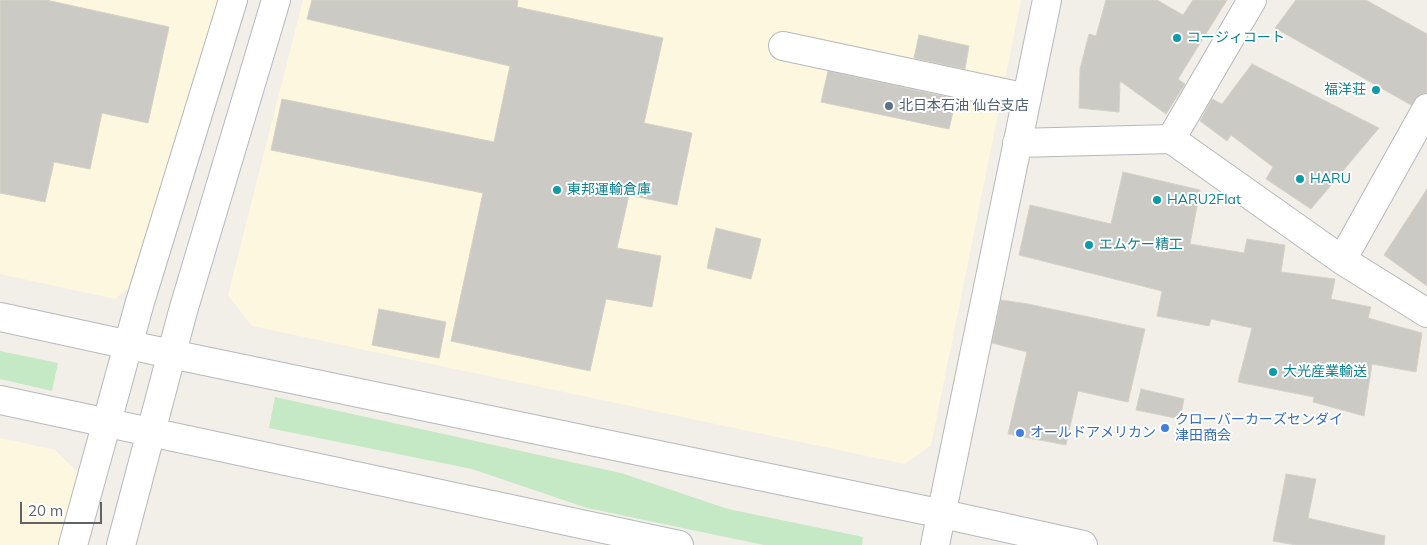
<!DOCTYPE html>
<html>
<head>
<meta charset="utf-8">
<style>
  body { margin:0 }
  #map { position:relative; width:1427px; height:545px; overflow:hidden; background:#f1efe8; font-family:Mulish,sans-serif }
  canvas { display:block }
  .scale { position:absolute; left:20px; top:502px; width:82px; height:22px; box-sizing:border-box; border:2px solid #5f6368; border-top:0; padding-left:6px; font-size:15px; line-height:18px; white-space:nowrap; color:#5f6368; -webkit-text-stroke:4px #fff; paint-order:stroke }
</style>
</head>
<body>
<div id="map">
<canvas width="1427" height="545"></canvas>
<div class="scale">20 m</div>
</div>
<script>
const g = document.querySelector('canvas').getContext('2d');
g.lineJoin = 'round';
function fillPath(path, color) {
  g.fillStyle = color;
  g.fill(path, 'evenodd');
}
function poly(rows) {
  const path = new Path2D();
  for (const r of rows) {
    path.moveTo(r[0], r[1]);
    for (let i = 2; i < r.length; i += 2) path.lineTo(r[i], r[i + 1]);
  }
  return path;
}
function trace(path, color, width, dash) {
  g.strokeStyle = color;
  g.lineWidth = width;
  g.lineCap = dash ? 'butt' : 'round';
  g.setLineDash(dash || []);
  g.stroke(path);
}
function write(font, color, halo, rows, align = 'center') {
  g.font = font + ' Mulish,"Noto Sans JP",sans-serif';
  g.lineWidth = 4;
  g.setLineDash([]);
  g.textBaseline = 'middle';
  g.strokeStyle = halo;
  g.fillStyle = color;
  for (const [text, x, y, turn = 0] of rows) {
    g.save();
    g.translate(x, y);
    g.rotate((+turn || 0) * Math.PI / 180);
    g.textAlign = isNaN(turn) ? turn : align;
    if (halo) g.strokeText(text, 0, 0);
    g.fillText(text, 0, 0);
    g.restore();
  }
}
fillPath(poly([
  [0,0,218,0,144,276,115,299,0,274],
  [303,0,1021,0,931,445,905,464,252,326,228,295],
  [0,438,55,450,87,481,69,545,0,545]
]), '#fef7e0');
fillPath(poly([
  [0,351,58,363,52,391,0,379],
  [275,397,621,473,728,509,863,537,862,545,764,545,587,508,472,469,269,428]
]), '#c5e8c5');
const building = poly([
  [0,0,46,0,169,27,148,123,102,113,90,169,54,162,45,202,0,193,0,0],
  [312,0,518,0,517,7,663,38,644,123,692,133,677,205,629,195,617,248,661,256,652,307,606,299,590,371,451,341,483,193,271,150,282,99,494,142,510,66,307,19,312,0],
  [1106,0,1157,0,1183,15,1193,0,1227,0,1178,79,1185,84,1166,114,1120,81,1119,112,1079,108,1080,69,1089,34,1096,36,1106,0],
  [1296,0,1366,0,1427,34,1427,90,1426,93,1419,95,1411,105,1275,28,1296,0],
  [919,35,969,46,965,69,914,58,919,35],
  [1252,64,1379,128,1311,209,1266,179,1273,167,1231,135,1227,141,1200,121,1212,99,1222,104,1252,64],
  [828,71,956,99,949,129,821,102,828,71],
  [1123,172,1200,190,1190,244,1244,253,1247,239,1285,245,1281,272,1335,279,1331,299,1371,307,1368,318,1422,333,1416,372,1372,364,1364,416,1313,402,1314,397,1238,382,1252,328,1211,319,1209,326,1157,316,1162,291,1019,255,1030,205,1111,224,1123,172],
  [1427,189,1427,286,1384,255,1427,189],
  [716,228,761,239,751,279,707,268,716,228],
  [1001,300,1028,304,1145,329,1128,402,1078,391,1066,445,1008,434,1027,352,992,343,1001,300],
  [379,309,446,322,439,358,372,345,379,309],
  [1141,389,1184,399,1180,419,1136,410,1141,389],
  [1286,474,1316,479,1308,518,1385,536,1384,545,1296,545,1273,541,1286,474]
]);
fillPath(building, '#cccac5');
trace(building, '#d6d1c6', 1);
const minor = poly([
  [783,46,1027,98],
  [1171,139,1252,0],
  [1017,143,1171,139,1342,260,1427,313],
  [1342,260,1427,108],
  [0,317,171,354,943,514,1083,545],
  [0,400,679,545],
  [73,545,140,302,233,0],
  [121,545,183,311,276,0],
  [935,545,1047,0]
]);
trace(minor, '#b5b8bc', 30);
trace(minor, '#fff', 28);
for (const [x, y, r, color] of [
  [1177,38,5,"#0f9aa8"],
  [1376,90,5,"#0f9aa8"],
  [889,106,5,"#5c6f8a"],
  [1300,179,5,"#0f9aa8"],
  [557,190,5,"#0f9aa8"],
  [1157,200,5,"#0f9aa8"],
  [1089,245,5,"#0f9aa8"],
  [1273,372,5,"#0f9aa8"],
  [1165,428,5,"#3f7fe0"],
  [1020,433,5,"#3f7fe0"]
]) {
  const dot = new Path2D();
  dot.arc(x, y, r, 0, 2 * Math.PI);
  g.fillStyle = color;
  g.fill(dot);
  trace(dot, '#fff', 2);
}
write('14px', '#0d838f', '#fff', [
  ["コージィコート",1187,38],
  ["福洋荘",1366,90,"right"],
  ["HARU",1310,179],
  ["東邦運輸倉庫",567,190],
  ["HARU2Flat",1167,200],
  ["エムケー精工",1099,245],
  ["大光産業輸送",1283,372]
], 'left');
write('14px', '#4e5e75', '#fff', [
  ["北日本石油 仙台支店",899,106]
], 'left');
write('14px', '#366cbe', '#fff', [
  ["クローバーカーズセンダイ",1175,420],
  ["津田商会",1175,436],
  ["オールドアメリカン",1030,433]
], 'left');
</script>
</body>
</html>
